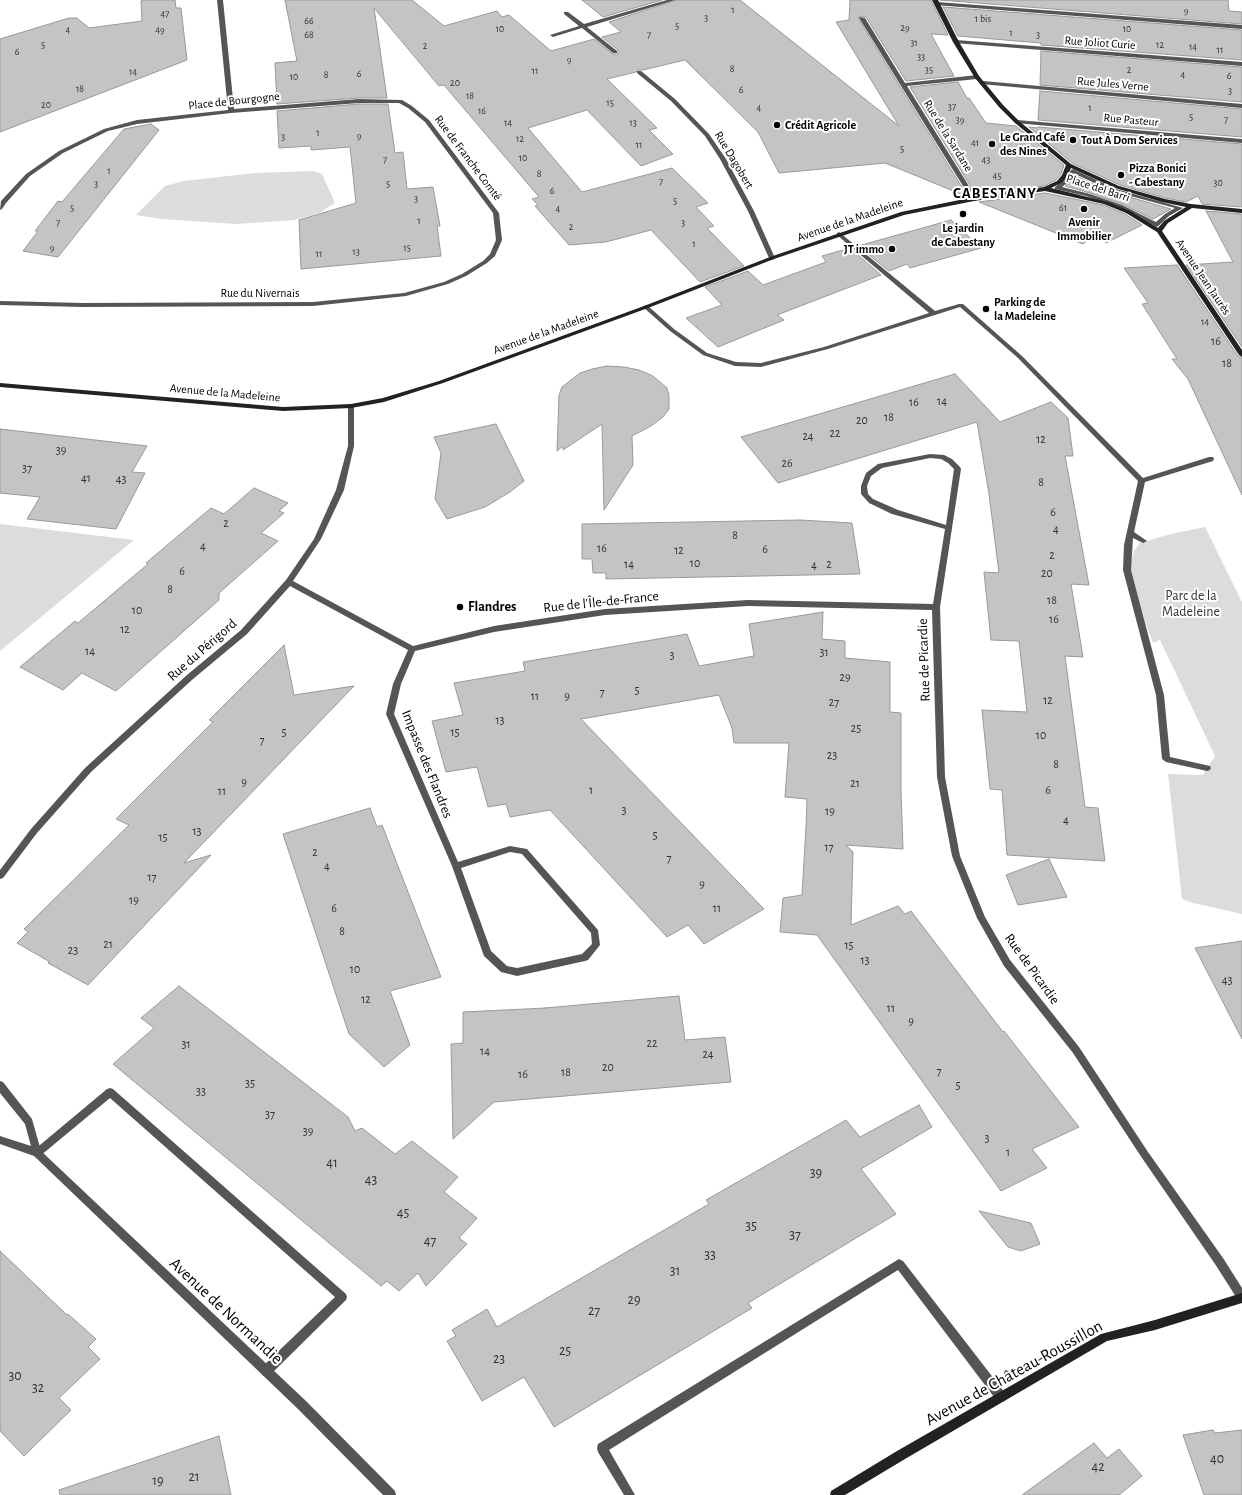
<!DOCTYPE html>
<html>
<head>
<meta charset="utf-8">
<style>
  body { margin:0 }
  canvas { display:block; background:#fff }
</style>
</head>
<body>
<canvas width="1242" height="1495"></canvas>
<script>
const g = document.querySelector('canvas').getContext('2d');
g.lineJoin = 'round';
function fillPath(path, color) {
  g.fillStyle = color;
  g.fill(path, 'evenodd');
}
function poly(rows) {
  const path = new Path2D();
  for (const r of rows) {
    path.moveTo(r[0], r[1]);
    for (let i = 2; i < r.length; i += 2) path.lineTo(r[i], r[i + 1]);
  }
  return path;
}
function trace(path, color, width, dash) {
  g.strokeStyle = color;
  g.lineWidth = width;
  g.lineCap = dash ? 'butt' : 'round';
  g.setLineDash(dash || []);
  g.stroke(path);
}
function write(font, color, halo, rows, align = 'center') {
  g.font = font + ' "Alegreya Sans",sans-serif';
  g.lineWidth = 4;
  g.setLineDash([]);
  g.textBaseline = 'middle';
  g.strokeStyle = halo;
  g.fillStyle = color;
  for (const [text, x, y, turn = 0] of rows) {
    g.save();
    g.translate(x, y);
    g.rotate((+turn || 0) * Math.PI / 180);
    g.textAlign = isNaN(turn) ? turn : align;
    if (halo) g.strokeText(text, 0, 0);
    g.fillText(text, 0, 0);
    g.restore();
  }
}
fillPath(poly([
  [313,171,322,174,335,203,319,213,295,220,236,224,161,219,136,215,165,186,184,181,255,173],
  [0,524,134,540,0,651],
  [1205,527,1242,602,1242,914,1193,903,1182,899,1168,774,1203,775,1215,756,1160,640,1153,643,1145,622,1130,567,1134,551,1140,543,1171,534]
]), '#dcdcdc');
const building = poly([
  [143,0,175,0,176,8,181,8,187,60,0,132,0,39,69,18,77,18,89,28,142,21,141,1,143,0],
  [285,0,412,0,444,26,497,11,502,17,509,15,551,51,594,39,613,54,618,54,618,50,602,37,621,32,609,22,676,0,740,0,899,126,836,22,849,20,850,0,931,0,948,35,931,34,954,76,906,81,866,17,860,16,858,18,968,197,885,163,779,173,758,132,685,60,643,70,637,70,636,72,607,79,657,128,649,130,673,154,641,166,587,110,528,128,582,192,672,168,708,203,696,207,714,226,707,228,744,266,700,282,651,230,606,242,569,245,535,206,538,205,532,199,539,197,444,85,439,86,374,8,387,98,359,98,277,104,275,63,297,61,285,0],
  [582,0,662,0,603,17,582,0],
  [940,0,1228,0,1229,11,1242,12,1242,24,940,0],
  [943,7,1242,30,1242,60,1041,45,1041,43,958,36,943,7],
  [1041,51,1242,67,1242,102,1040,85,1041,51],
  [958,82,967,98,969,98,986,123,1016,126,1064,165,1061,174,1056,180,1044,186,976,195,910,87,958,82],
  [1040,91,1242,109,1242,137,1038,120,1040,91],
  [359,104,388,104,395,153,403,152,407,189,433,187,440,226,437,226,441,256,301,269,299,220,356,203,350,147,311,150,311,146,279,148,277,111,359,104],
  [151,124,159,130,58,257,23,251,38,231,35,231,58,201,62,202,124,129,151,124],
  [1029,127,1038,128,1038,127,1242,144,1242,207,1202,204,1198,196,1186,202,1165,198,1120,185,1072,163,1029,127],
  [1076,176,1112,192,1171,209,1153,219,1122,204,1090,193,1065,186,1076,176],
  [1045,193,1104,205,1125,214,1142,225,1106,243,1099,232,1083,244,979,202,1045,193],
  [1206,211,1242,214,1242,347,1186,265,1233,262,1206,211],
  [951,220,981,248,910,268,907,264,889,271,858,246,951,220],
  [850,248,881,275,777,315,784,320,718,347,686,318,722,305,705,287,748,271,763,285,826,262,822,256,850,248],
  [1177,265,1238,356,1242,358,1242,495,1188,379,1172,359,1177,359,1142,304,1148,303,1124,268,1177,265],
  [607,366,624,367,639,370,653,376,667,388,669,396,669,409,663,417,651,426,632,436,633,465,604,510,602,424,563,450,563,446,557,451,559,395,562,387,580,373,592,369,607,366],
  [955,374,1000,422,1051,402,1068,418,1073,456,1065,456,1089,585,1071,584,1083,657,1065,656,1085,807,1098,808,1105,861,1007,855,1002,790,990,789,982,710,1027,712,1019,641,991,640,984,572,999,573,989,494,977,422,778,483,741,437,955,374],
  [496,424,524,481,510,492,485,507,447,519,435,499,441,453,434,437,496,424],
  [0,429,147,446,132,472,145,473,116,529,27,519,40,497,0,493,0,429],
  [254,488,288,503,279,511,284,513,261,533,278,541,219,593,219,600,116,691,82,673,63,690,20,667,75,621,78,623,148,564,146,563,211,508,224,514,254,488],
  [800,520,852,523,860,574,606,579,606,573,593,573,592,559,582,559,582,524,800,520],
  [823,612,822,639,845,641,845,658,890,662,890,712,901,713,901,791,903,849,846,845,853,852,851,925,898,906,905,914,911,911,1003,1032,1004,1031,1079,1127,1032,1149,1047,1168,1001,1191,817,935,780,932,783,898,802,895,806,827,807,799,785,797,789,743,734,743,732,728,719,695,581,719,764,909,704,944,688,925,667,937,550,810,510,817,506,804,488,807,477,767,446,772,432,721,463,715,454,683,525,671,523,662,687,634,699,666,754,656,749,624,823,612],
  [284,645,294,695,354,686,184,863,211,855,88,985,48,963,50,962,17,943,28,932,24,929,129,825,116,819,213,722,209,720,284,645],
  [370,808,377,827,382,825,441,977,390,991,410,1045,384,1067,349,1034,283,834,370,808],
  [1049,859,1067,897,1018,905,1006,875,1049,859],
  [1242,941,1242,1039,1195,948,1242,941],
  [179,986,348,1117,355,1131,362,1128,395,1154,412,1141,458,1177,444,1192,477,1218,459,1238,467,1244,426,1286,418,1273,399,1291,387,1281,381,1286,113,1064,154,1028,141,1018,179,986],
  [679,996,685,1040,725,1037,731,1082,494,1102,453,1139,451,1044,463,1043,463,1012,546,1008,545,1008,679,996],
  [919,1105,932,1127,861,1169,896,1214,748,1303,752,1308,554,1427,524,1377,482,1401,447,1341,456,1336,452,1330,487,1309,497,1327,709,1204,706,1200,846,1120,860,1137,919,1105],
  [979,1211,1031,1223,1040,1244,1021,1251,1008,1247,979,1211],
  [0,1251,67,1315,68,1314,96,1339,88,1347,100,1359,59,1398,71,1410,24,1456,0,1431,0,1251],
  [1213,1430,1215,1433,1242,1430,1242,1495,1204,1495,1183,1435,1213,1430],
  [219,1436,231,1495,60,1495,59,1490,219,1436],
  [1094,1443,1107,1458,1119,1449,1142,1476,1119,1495,1022,1495,1094,1443]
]);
fillPath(building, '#c4c4c4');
trace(building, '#999', 1);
fillPath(poly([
  [839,232,935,311,959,304,963,304,1022,356,1143,478,1209,457,1213,457,1214,459,1213,461,1145,482,1134,532,1147,541,1143,543,1133,538,1131,570,1164,695,1170,757,1210,766,1211,768,1210,770,1207,771,1166,762,1162,759,1156,695,1123,570,1124,545,1138,481,1018,358,960,307,828,349,761,367,735,366,703,355,670,331,643,307,646,305,648,306,674,329,707,353,736,362,761,363,824,347,929,313,837,235,837,233,839,232],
  [110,1088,113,1089,346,1294,347,1297,346,1300,270,1375,266,1376,262,1375,261,1371,262,1367,335,1297,110,1098,40,1156,37,1157,34,1156,32,1153,34,1150,107,1089,110,1088],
  [899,1259,903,1261,1005,1393,1006,1397,1005,1401,1001,1402,997,1401,898,1270,609,1450,635,1495,624,1495,598,1452,597,1448,598,1444,899,1259]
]), '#555');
fillPath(poly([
  [217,0,223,0,234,109,359,99,402,100,412,106,429,120,499,213,502,240,495,256,487,263,466,276,448,284,406,296,313,306,83,307,0,305,0,301,83,303,313,302,404,293,444,282,462,274,483,261,490,254,496,240,493,213,425,122,408,108,399,103,359,103,231,113,137,124,108,131,63,153,30,176,6,203,2,209,0,210,1,201,26,174,59,151,104,129,137,120,228,110,217,0],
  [667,0,675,0,587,27,617,51,617,53,613,53,582,28,553,37,550,35,579,26,564,14,564,12,568,12,584,24,667,0],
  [937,2,1242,25,1242,29,935,5,934,4,937,2],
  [860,17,865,18,905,83,977,75,980,77,977,79,907,86,977,199,976,200,974,201,971,199,859,18,860,17],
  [956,40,1242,62,1242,66,954,43,954,41,956,40],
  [637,71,641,71,675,99,709,134,726,159,754,211,775,258,774,259,772,260,769,258,748,211,720,159,705,136,671,101,637,73,637,71],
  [983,81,1242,104,1242,108,981,84,980,83,983,81],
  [1017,120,1242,139,1242,143,1015,123,1015,121,1017,120],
  [1073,169,1116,189,1183,208,1169,216,1157,227,1118,207,1086,196,1055,189,1055,187,1067,177,1071,170,1073,169],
  [1075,174,1112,191,1175,208,1165,214,1156,222,1122,205,1090,194,1062,187,1072,179,1075,174],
  [351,404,354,406,354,446,344,490,321,539,293,581,413,646,494,626,605,609,748,600,933,604,945,529,892,514,869,503,861,494,861,486,866,473,878,464,930,454,944,455,952,459,960,467,961,469,940,607,945,777,960,856,985,917,1010,960,1079,1047,1148,1152,1223,1258,1242,1288,1242,1302,1238,1300,1215,1264,1142,1158,1073,1053,1004,966,977,918,952,856,937,777,932,610,748,606,605,615,494,632,415,651,401,684,394,714,458,862,510,846,527,849,598,930,600,945,588,960,585,961,517,976,501,972,484,956,452,866,386,714,393,684,408,650,290,586,247,634,193,679,91,772,37,833,3,878,0,879,0,870,31,829,85,768,187,675,241,630,286,580,314,539,336,490,348,446,348,406,351,404],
  [930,458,941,459,948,463,954,469,946,525,898,510,873,499,868,494,867,486,871,476,882,468,930,458],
  [510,852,522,854,591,933,592,944,582,954,517,968,507,966,491,951,461,868,510,852],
  [0,1081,3,1082,32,1119,41,1151,306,1401,395,1491,396,1495,383,1495,298,1409,34,1156,0,1144,0,1136,31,1146,25,1124,0,1093,0,1081]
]), '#555');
fillPath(poly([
  [932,0,938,0,959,42,979,76,1003,105,1019,121,1071,164,1119,186,1165,199,1191,204,1242,209,1242,213,1192,208,1168,223,1162,231,1242,350,1242,357,1239,355,1157,232,1126,213,1104,204,1045,191,974,201,904,215,774,259,648,308,443,383,384,402,351,408,283,411,0,387,0,383,283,407,351,404,383,398,439,381,644,306,770,257,901,212,974,197,1044,187,1057,181,1062,175,1066,165,1015,123,999,107,975,78,953,42,932,0],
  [1071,168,1115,188,1162,202,1186,207,1164,221,1158,228,1130,211,1108,202,1051,188,1061,183,1067,177,1071,168],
  [1242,1293,1242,1303,1155,1330,1107,1341,905,1459,845,1495,830,1495,831,1491,897,1451,1101,1334,1155,1320,1242,1293]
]), '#222');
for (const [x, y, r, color] of [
  [777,125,4,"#000"],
  [1073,140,4,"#000"],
  [992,144,4,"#000"],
  [1121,175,4,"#000"],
  [1084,209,4,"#000"],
  [963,214,4,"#000"],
  [892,249,4,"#000"],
  [986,309,4,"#000"],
  [460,607,4,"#000"]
]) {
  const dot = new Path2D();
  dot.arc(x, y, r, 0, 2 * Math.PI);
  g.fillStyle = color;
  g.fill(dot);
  trace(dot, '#fff', 1.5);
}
write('10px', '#313131', null, [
  ["1",733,10],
  ["9",1186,11],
  ["47",165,14],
  ["3",706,18],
  ["1 bis",983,19],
  ["66",309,21],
  ["5",677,26],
  ["29",905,28],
  ["10",500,29],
  ["10",1127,29],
  ["4",68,30],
  ["49",160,30],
  ["1",1011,33],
  ["68",309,35],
  ["7",649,35],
  ["3",1038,35],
  ["31",914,43],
  ["5",43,45],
  ["12",1160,45],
  ["2",425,46],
  ["14",1193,47],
  ["11",1220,50],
  ["6",17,52],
  ["33",921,57],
  ["9",569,60],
  ["8",732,69],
  ["35",929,70],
  ["2",1129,70],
  ["11",535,71],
  ["14",133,72],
  ["6",359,74],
  ["8",326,75],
  ["4",1183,75],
  ["6",1229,76],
  ["10",294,77],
  ["20",455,83],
  ["18",80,89],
  ["6",741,90],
  ["3",1230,91],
  ["18",470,96],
  ["15",610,103],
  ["20",46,105],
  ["37",952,107],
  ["4",759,108],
  ["1",1090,108],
  ["16",482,111],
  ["5",1191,117],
  ["39",960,120],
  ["7",1226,120],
  ["14",508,123],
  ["13",633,123],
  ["1",318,133],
  ["9",359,136],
  ["3",283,137],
  ["12",520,139],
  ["41",975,143],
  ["11",639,145],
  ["5",902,149],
  ["10",523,158],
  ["7",385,160],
  ["43",986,160],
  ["1",109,171],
  ["8",539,174],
  ["45",997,176],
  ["7",661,182],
  ["30",1218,183],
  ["3",96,184],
  ["5",388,184],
  ["6",552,191],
  ["3",416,199],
  ["5",675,201],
  ["5",72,208],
  ["61",1063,208],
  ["4",558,209],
  ["1",419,221],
  ["7",58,223],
  ["3",683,223],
  ["2",571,227],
  ["1",694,244],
  ["9",52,248],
  ["15",407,248],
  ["13",356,252],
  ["11",319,254],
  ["14",1205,322]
]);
write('12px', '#000', '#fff', [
  ["Rue Joliot Curie",1100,43,4],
  ["Rue Jules Verne",1113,84,5],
  ["Place de Bourgogne",234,101,-6],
  ["Rue Pasteur",1131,120,5],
  ["Rue de la Sardane",948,136,58],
  ["Rue de Franche Comté",468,158,53],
  ["Rue Dagobert",734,160,59],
  ["Place del Barri",1098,188,18],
  ["Avenue de la Madeleine",850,220,-19],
  ["Avenue Jean Jaurès",1203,277,56],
  ["Rue du Nivernais",260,293],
  ["Avenue de la Madeleine",546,332,-20],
  ["Avenue de la Madeleine",225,393,5]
]);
write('bold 12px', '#000', '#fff', [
  ["Crédit Agricole",785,125],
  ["Le Grand Café",1000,137],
  ["des Nines",1000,151],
  ["Tout À Dom Services",1081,140],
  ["Pizza Bonici",1129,168],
  ["- Cabestany",1129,182],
  ["Avenir",1084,222,"center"],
  ["Immobilier",1084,236,"center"],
  ["Le jardin",963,228,"center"],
  ["de Cabestany",963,242,"center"],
  ["JT immo",884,249,"right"],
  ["Parking de",994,302],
  ["la Madeleine",994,316]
], 'left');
write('12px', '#313131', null, [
  ["16",1216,341],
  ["18",1227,363],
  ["14",942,401],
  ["16",914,402],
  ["18",889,417],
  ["20",862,420],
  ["22",835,433],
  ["24",808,436],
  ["12",1041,439],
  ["39",61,450],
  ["26",787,463],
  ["37",27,468],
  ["41",86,478],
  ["43",121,479],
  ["8",1041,482],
  ["6",1053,512],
  ["2",226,523],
  ["4",1056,529],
  ["8",735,535],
  ["4",203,546],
  ["16",602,548],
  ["6",765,549],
  ["12",679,550],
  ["2",1052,555],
  ["10",695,563],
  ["14",629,564],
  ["2",829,564],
  ["4",814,565],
  ["6",182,571],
  ["20",1047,573],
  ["8",170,589],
  ["18",1052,600],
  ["10",137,610],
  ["16",1054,619],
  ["12",125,629],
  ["14",90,651],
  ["31",824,652],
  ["3",672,655],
  ["29",845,677],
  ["5",637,690],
  ["7",602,692],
  ["11",535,696],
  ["9",567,696],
  ["12",1048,700],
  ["27",834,702],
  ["13",500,720],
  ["25",856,728],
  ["5",284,732],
  ["15",455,732],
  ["10",1041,735],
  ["7",262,740],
  ["23",832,755],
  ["8",1056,764],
  ["9",244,782],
  ["21",855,783],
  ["1",591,790],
  ["6",1048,790],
  ["11",222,791],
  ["3",624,810],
  ["19",830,811],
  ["4",1066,820],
  ["13",197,831],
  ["5",655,835],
  ["15",163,837],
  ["17",829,847],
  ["2",315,852],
  ["7",669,858],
  ["4",327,866],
  ["17",152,877],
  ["9",702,884],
  ["19",134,900],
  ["6",334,908],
  ["11",717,908],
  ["8",342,931],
  ["21",108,944],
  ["15",849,945],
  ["23",73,950],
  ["13",865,960],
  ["10",355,969],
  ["43",1227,980],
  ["12",366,999],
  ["11",891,1008],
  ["9",911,1021],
  ["22",652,1043],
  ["31",186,1044],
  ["14",485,1051],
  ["24",708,1054],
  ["20",608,1067],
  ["7",939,1071],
  ["18",566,1072],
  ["16",523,1074],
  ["35",250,1083],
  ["5",958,1085],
  ["33",201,1091],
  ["37",270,1114],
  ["39",308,1131],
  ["3",987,1138],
  ["1",1008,1152]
]);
write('14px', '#333', '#fff', [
  ["Parc de la",1191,596],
  ["Madeleine",1191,612]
]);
write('14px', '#000', '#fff', [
  ["Rue de l'Île-de-France",601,602,-6],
  ["Rue du Périgord",202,650,-41],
  ["Rue de Picardie",924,660,-92],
  ["Impasse des Flandres",427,764,68],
  ["Rue de Picardie",1032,969,54]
]);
write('bold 14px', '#000', '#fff', [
  ["Flandres",468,607]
], 'left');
write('14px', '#313131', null, [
  ["41",332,1163],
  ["39",816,1173],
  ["43",371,1180],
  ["45",403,1213],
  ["35",751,1226],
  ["37",795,1235],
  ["47",430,1241],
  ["33",710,1255],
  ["31",675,1271],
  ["29",634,1300],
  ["27",594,1311],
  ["25",565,1351],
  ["23",499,1359],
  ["30",15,1376],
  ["32",38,1388],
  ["40",1217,1459],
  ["42",1098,1467],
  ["21",194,1477],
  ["19",158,1481]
]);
g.letterSpacing = '1px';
write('bold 15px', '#000', '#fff', [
  ["CABESTANY",995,193]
]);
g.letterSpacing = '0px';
write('17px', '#000', '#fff', [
  ["Avenue de Normandie",226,1311,43],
  ["Avenue de Château-Roussillon",1014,1373,-29]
]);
</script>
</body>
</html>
